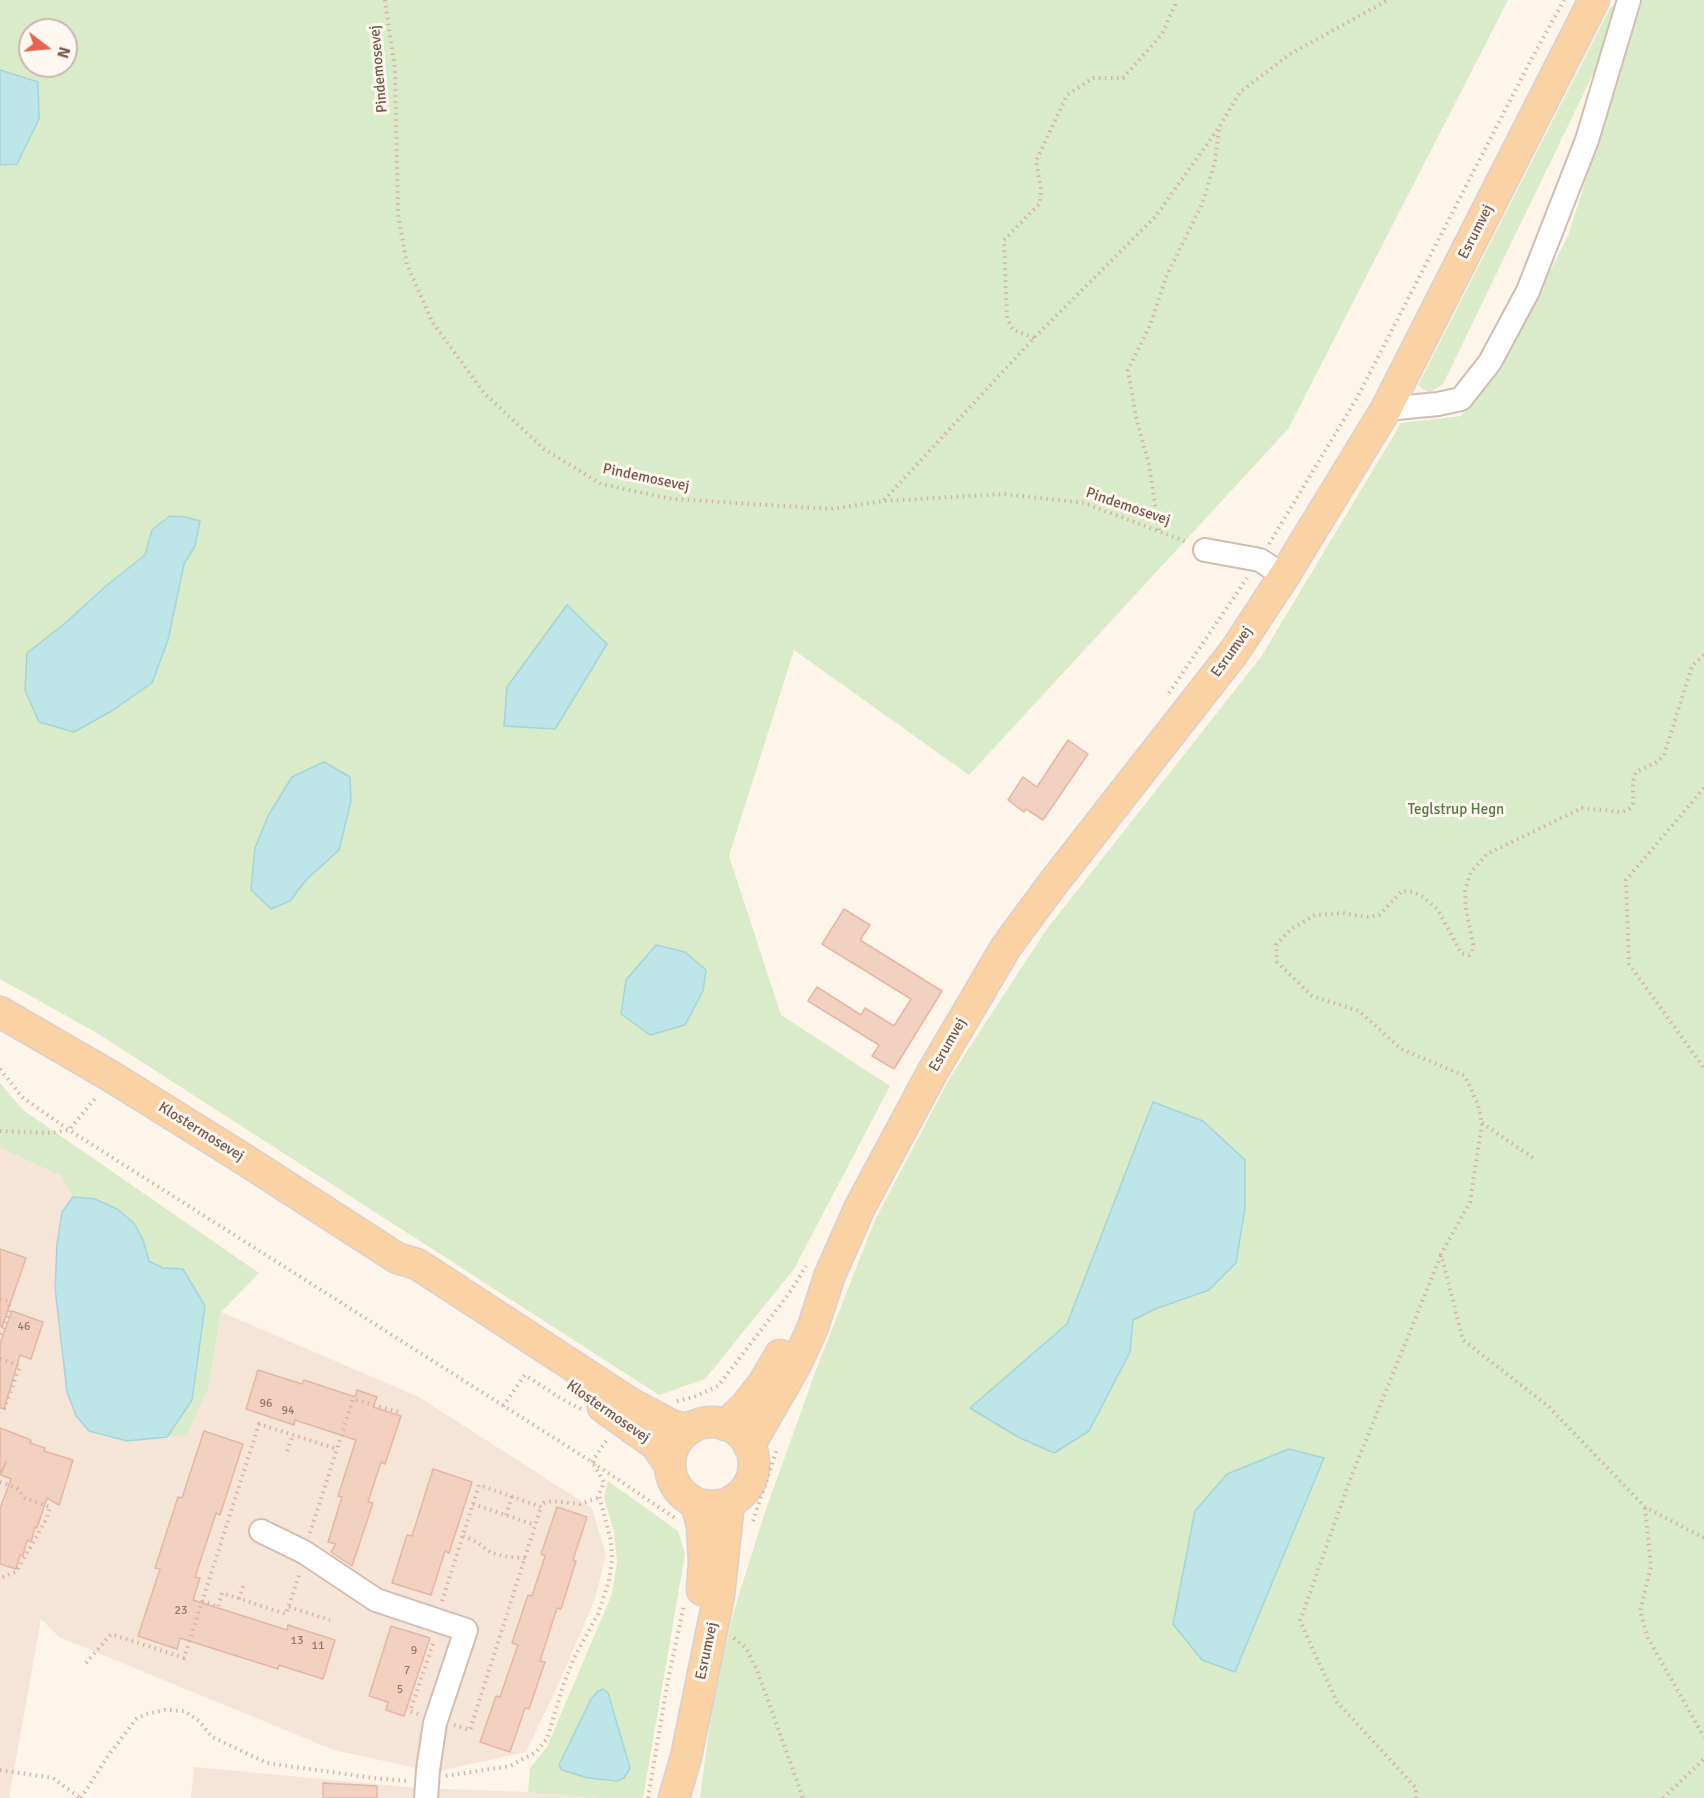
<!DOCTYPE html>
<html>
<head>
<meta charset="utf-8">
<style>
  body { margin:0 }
  #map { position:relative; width:1704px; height:1798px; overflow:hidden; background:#fdf4ea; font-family:Signika,sans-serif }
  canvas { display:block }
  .north { position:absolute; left:18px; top:18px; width:60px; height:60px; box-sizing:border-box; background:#fff8f1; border:2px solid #c9b8af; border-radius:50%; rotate:106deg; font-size:16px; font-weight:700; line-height:24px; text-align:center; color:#79584c }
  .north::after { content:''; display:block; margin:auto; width:21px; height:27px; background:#e66450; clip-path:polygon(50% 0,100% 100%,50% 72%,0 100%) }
</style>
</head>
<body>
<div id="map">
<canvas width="1704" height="1798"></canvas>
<div class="north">N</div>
</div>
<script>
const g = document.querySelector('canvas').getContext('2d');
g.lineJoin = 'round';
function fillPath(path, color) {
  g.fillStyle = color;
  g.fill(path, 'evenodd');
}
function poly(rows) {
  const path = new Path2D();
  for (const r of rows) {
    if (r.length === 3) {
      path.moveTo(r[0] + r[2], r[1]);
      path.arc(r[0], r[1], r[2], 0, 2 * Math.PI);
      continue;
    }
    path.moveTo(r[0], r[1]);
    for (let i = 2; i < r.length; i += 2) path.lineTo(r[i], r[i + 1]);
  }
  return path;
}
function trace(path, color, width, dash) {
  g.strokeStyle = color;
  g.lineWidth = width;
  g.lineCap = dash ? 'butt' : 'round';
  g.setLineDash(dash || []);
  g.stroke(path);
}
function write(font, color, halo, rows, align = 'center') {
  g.font = font + ' Signika,sans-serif';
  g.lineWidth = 6;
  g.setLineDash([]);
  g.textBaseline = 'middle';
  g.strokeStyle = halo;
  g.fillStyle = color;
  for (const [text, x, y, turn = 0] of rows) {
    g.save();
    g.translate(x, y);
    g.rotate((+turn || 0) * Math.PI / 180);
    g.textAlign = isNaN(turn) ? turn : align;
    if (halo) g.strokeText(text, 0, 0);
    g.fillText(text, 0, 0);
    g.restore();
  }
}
fillPath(poly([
  [0,1148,61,1176,73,1197,62,1212,57,1244,55,1288,67,1392,127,1441,187,1435,209,1387,221,1312,419,1397,592,1508,606,1555,595,1599,558,1685,526,1752,434,1772,334,1750,59,1637,41,1619,9,1798,0,1798],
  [194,1767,418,1788,528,1792,598,1798,191,1798]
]), '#f5e5d8');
fillPath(poly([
  [0,0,1508,0,1288,429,969,775,794,650,729,856,781,1015,890,1086,794,1269,705,1379,659,1395,97,1033,0,979],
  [30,30,66,30,66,66,30,66],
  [1643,0,1704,0,1704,1798,700,1798,711,1714,732,1617,765,1512,816,1370,875,1220,949,1079,1046,930,1261,657,1401,423,1461,416,1501,366,1568,236],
  [1155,1309,1133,1320,1130,1352,1054,1453,1018,1437,970,1408,1067,1324],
  [1611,6,1619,7,1609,41,1443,384,1429,393,1418,385],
  [0,1083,23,1110,259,1273,221,1312,209,1387,187,1435,167,1437,192,1400,205,1305,183,1269,163,1268,149,1261,143,1240,95,1199,73,1197,61,1176,0,1148],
  [608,1481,678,1531,685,1554,643,1798,598,1798,528,1792,530,1768,547,1747,612,1594,617,1561,614,1532,604,1497]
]), '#d9ebc8');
const water = poly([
  [0,70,38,82,39,119,17,164,0,165,0,70],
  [170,516,185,517,200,521,195,546,184,564,168,640,152,683,110,712,74,732,39,722,25,690,27,653,63,625,106,586,145,555,152,530,170,516],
  [567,605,607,644,555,729,504,726,507,687,567,605],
  [324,762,350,777,351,801,339,850,306,880,290,901,271,909,251,890,255,848,268,816,292,777,324,762],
  [656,945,685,952,706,970,703,991,685,1025,650,1035,621,1014,626,980,656,945],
  [1153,1102,1203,1121,1245,1160,1245,1208,1236,1263,1209,1290,1155,1309,1133,1320,1130,1352,1089,1431,1054,1453,1018,1437,970,1408,1067,1324,1153,1102],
  [73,1197,95,1199,117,1209,134,1223,143,1240,149,1261,163,1268,183,1269,205,1306,192,1400,167,1437,127,1441,89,1431,76,1416,67,1392,55,1288,57,1244,62,1212,73,1197],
  [1289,1449,1324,1458,1235,1672,1202,1660,1173,1624,1195,1511,1227,1474,1289,1449],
  [603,1689,608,1693,630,1768,624,1778,617,1781,588,1778,562,1770,559,1765,591,1699,597,1692,603,1689]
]);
fillPath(water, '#bee5e7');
trace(water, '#a4d6d9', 1.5);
const building = poly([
  [1068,740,1088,754,1043,820,1026,809,1024,812,1008,800,1023,777,1037,787,1068,740],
  [844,909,870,925,860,940,942,991,894,1069,872,1056,879,1045,808,1001,817,987,861,1015,865,1008,894,1026,911,999,822,944,844,909],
  [0,1249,26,1258,2,1327,0,1326,0,1249],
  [12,1311,43,1322,31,1359,20,1355,4,1409,0,1408,0,1344,12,1311],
  [258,1370,302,1384,304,1380,355,1397,357,1390,377,1397,373,1407,401,1416,385,1464,381,1462,368,1502,373,1503,352,1566,331,1552,336,1544,328,1542,342,1497,338,1496,356,1440,295,1420,294,1425,246,1409,258,1370],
  [0,1428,31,1440,30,1443,45,1448,44,1451,73,1460,59,1505,47,1498,37,1528,35,1527,31,1542,27,1540,23,1556,20,1555,16,1569,0,1564,0,1509,11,1479,1,1475,6,1462,0,1474,0,1428],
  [204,1431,243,1444,220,1515,216,1513,195,1577,200,1578,193,1600,287,1630,288,1625,335,1640,323,1679,279,1665,278,1669,180,1638,177,1649,138,1636,160,1569,155,1568,178,1497,182,1498,204,1431],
  [433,1469,472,1482,449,1553,445,1551,431,1595,392,1583,407,1535,412,1536,433,1469],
  [557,1507,587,1517,573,1560,576,1561,561,1609,557,1608,540,1661,545,1662,529,1709,525,1708,510,1752,480,1742,496,1696,500,1697,518,1645,512,1643,528,1595,532,1596,545,1556,541,1554,557,1507],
  [391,1626,430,1638,404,1716,386,1710,388,1702,369,1696,391,1626],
  [323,1783,377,1786,377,1798,323,1798,323,1783]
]);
fillPath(building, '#f2d1c1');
trace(building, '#e5b6a2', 1.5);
const minor = poly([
  [1386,409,1438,404,1461,399,1490,362,1528,291,1587,140,1629,0],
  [1205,550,1260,560,1284,576],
  [261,1531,304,1552,376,1600,466,1630,435,1723,428,1770,426,1798]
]);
const major = poly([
  [0,1012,112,1077,242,1158,397,1258,417,1264,630,1403,673,1426,690,1429],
  [603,1407,655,1444,670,1465],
  [712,1464,42],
  [725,1425,745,1407,763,1384,780,1355],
  [749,1446,797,1362,813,1327,829,1277,860,1207,933,1071,1006,947,1054,882,1234,652,1284,576,1386,409,1594,0],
  [696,1503,702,1526,704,1563,702,1590],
  [674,1798,686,1757,719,1595,729,1503]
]);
trace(minor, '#d2bdb2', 26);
trace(major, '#d9d0cd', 33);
trace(poly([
  [385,0,395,70,398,214,407,265,433,323,484,393,544,449,601,484,672,499,831,509,884,501,1004,494,1084,503,1187,542],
  [1034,338,1013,330,1007,318,1004,240,1040,203,1041,189,1036,161,1067,95,1093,78,1123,78,1162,34,1175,5,1175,0],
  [884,500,1034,338,1155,217,1220,126,1240,92,1290,54,1388,0],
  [1159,530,1149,465,1136,417,1128,370,1151,323,1166,277,1203,202,1215,162,1219,130],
  [1269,544,1358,396,1532,58,1564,0],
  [1704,655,1692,666,1664,755,1657,762,1636,772,1633,781,1633,803,1629,809,1622,812,1582,808,1487,854,1471,872,1465,890,1466,909,1473,944,1472,952,1469,955,1461,953,1438,910,1423,897,1413,892,1402,891,1379,915,1368,917,1343,913,1315,915,1291,929,1276,945,1277,962,1312,996,1359,1011,1401,1049,1465,1076,1478,1105,1482,1123,1470,1202,1441,1254,1463,1340,1548,1406,1645,1507,1704,1538],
  [1169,693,1247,578],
  [1704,788,1626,880,1629,964,1704,1068],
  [0,1069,22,1097,69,1130,592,1462,675,1518],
  [1482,1123,1536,1160],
  [0,1131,51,1133,69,1130,97,1096],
  [0,1299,8,1301,10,1309,0,1338],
  [0,1359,20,1366,4,1410,0,1411],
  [677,1401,694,1397,718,1386,788,1295,806,1266],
  [503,1406,525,1375,560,1398,581,1409],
  [287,1451,293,1435],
  [592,1462,608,1438],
  [0,1482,17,1488,25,1498,50,1507,46,1520,16,1572,0,1578],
  [473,1504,535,1525],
  [1645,1508,1651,1566,1640,1611,1648,1638,1704,1737],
  [506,1515,512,1496],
  [753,1521,777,1449],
  [310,1533,353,1399,402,1413],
  [463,1536,477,1542,491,1553,508,1557,525,1558],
  [239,1599,243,1586],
  [202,1601,218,1607,222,1593,286,1614,300,1572],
  [442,1601,479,1485,541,1507,544,1503,552,1501,580,1504,600,1497],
  [289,1607,330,1620],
  [734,1638,746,1648,757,1670,803,1798],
  [86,1663,111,1634,184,1658,259,1424,337,1449],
  [418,1714,410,1711,434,1641],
  [454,1725,470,1730,541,1507],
  [0,1770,53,1778,80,1798],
  [446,1776,510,1766,536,1752,547,1739,564,1683,574,1658,598,1614,609,1581,612,1560,611,1541,599,1495,604,1482,594,1465],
  [81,1798,108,1756,136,1719,146,1714,165,1710,184,1711,199,1721,212,1737,267,1763,373,1778,408,1781],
  [648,1798,668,1680,684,1605],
  [1416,1798,1416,1788,1337,1702,1300,1621,1351,1477,1441,1255],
  [1663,1798,1704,1759]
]), '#d8b4a4', 4, [1.5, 4.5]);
trace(minor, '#fff', 22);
trace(major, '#fbd2a3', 30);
write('12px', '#977669', null, [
  ["46",24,1327],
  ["96",266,1404],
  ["94",288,1411],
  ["23",181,1611],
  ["13",297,1641],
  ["11",318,1646],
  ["9",414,1651],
  ["7",407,1671],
  ["5",400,1690]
]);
write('15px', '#79584c', '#fff8f1', [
  ["Pindemosevej",379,69,-95],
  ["Esrumvej",1476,232,-63],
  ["Pindemosevej",646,478,12],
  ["Pindemosevej",1128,507,19],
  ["Esrumvej",1232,652,-54],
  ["Esrumvej",948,1045,-60],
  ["Klostermosevej",201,1132,32],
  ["Klostermosevej",608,1412,35],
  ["Esrumvej",707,1651,-78]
]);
write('15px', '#567841', '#fff8f1', [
  ["Teglstrup Hegn",1456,810]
]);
</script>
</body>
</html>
